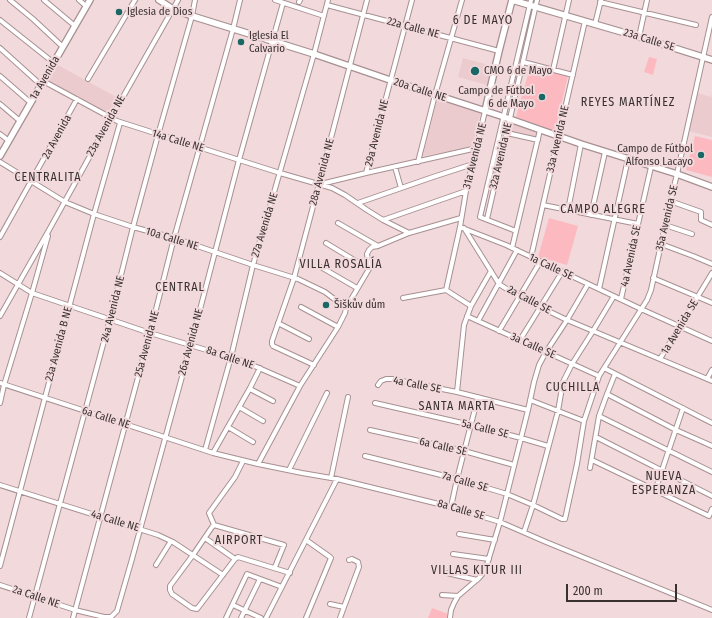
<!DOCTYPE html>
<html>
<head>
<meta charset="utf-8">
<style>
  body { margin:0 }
  #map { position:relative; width:712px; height:618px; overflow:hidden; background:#f2d9db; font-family:"Fira Sans Condensed",sans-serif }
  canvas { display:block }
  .scale { position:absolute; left:566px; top:584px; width:111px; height:18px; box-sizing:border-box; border:2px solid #393030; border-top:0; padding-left:5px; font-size:12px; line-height:14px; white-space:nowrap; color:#393030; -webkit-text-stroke:3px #f2d9db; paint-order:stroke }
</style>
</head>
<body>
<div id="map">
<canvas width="712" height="618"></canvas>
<div class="scale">200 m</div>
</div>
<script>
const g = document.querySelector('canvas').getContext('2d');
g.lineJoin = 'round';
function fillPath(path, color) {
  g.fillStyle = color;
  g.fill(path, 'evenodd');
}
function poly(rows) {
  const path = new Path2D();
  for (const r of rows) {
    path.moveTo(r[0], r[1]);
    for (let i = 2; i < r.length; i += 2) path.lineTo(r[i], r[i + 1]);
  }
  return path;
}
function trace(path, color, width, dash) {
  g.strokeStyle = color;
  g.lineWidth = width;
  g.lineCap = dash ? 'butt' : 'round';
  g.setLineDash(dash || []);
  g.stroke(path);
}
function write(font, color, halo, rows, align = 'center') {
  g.font = font + ' "Fira Sans Condensed",sans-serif';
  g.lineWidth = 4;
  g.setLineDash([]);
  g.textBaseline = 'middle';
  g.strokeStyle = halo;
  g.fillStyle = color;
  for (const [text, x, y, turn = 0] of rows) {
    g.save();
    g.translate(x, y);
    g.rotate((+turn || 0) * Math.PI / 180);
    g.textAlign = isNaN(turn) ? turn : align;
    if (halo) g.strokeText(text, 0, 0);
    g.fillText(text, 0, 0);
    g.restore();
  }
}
fillPath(poly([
  [463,58,492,66,487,85,458,77],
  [56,64,118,98,108,114,47,81],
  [697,93,711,97,712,93,712,137,689,131],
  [437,99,481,112,472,147,423,156],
  [512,122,538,131,536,139,509,132]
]), '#ebcbce');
fillPath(poly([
  [649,57,657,59,653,75,644,72],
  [530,67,568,76,555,131,516,117],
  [695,136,712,140,712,177,686,170],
  [549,218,578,226,567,265,538,257],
  [432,608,448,614,447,618,428,618]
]), '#fdb9c0');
const street = poly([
  [10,0,33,19,63,47],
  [44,0,75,26],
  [79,0,86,6],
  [275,0,324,16],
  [299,2,300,0],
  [600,2,696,25],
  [327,5,499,51],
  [0,20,54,63],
  [595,24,601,0],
  [639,37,647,0],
  [0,48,41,85],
  [523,62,573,75],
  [553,70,569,0],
  [0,76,31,103],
  [88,79,135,0],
  [43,81,117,121,280,173,332,188,345,195,367,210,383,220,409,233],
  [0,104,20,121],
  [507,133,538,140],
  [0,134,9,141],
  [0,162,65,202,94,214,133,227,174,238,253,265,298,279,325,292,346,308],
  [418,162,435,95,462,0],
  [395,167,401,188],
  [366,173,477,148],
  [321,184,366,173,412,0],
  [670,201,701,212,701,220,712,225],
  [358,203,433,177,473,164],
  [543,205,638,224],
  [568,210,581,144],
  [591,215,605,152],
  [487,219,537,0],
  [383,220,466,191],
  [338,223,378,246],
  [665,225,692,234],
  [460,227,506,245,641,309,712,341],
  [464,228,499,284,519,297,540,307,567,320,712,381],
  [516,231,480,217,531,0],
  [0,237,77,99],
  [326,243,369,269],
  [661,244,693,256,712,264],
  [512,248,540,130],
  [531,257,585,21],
  [319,266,357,288],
  [0,273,32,293,150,333,243,361,300,386],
  [653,278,698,297,712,303],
  [599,289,628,159],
  [446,290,460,227,466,191,485,111],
  [403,298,446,290,471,306],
  [621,299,651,167],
  [301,307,338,327],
  [0,316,49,230,111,118,178,0],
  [467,316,599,376],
  [478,321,517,250],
  [278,323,309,339],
  [499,331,540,262],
  [520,340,562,272],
  [660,359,712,273],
  [314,365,273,346,272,344,272,341,294,278,319,184,367,0],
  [604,368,712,423],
  [707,379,712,370],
  [0,383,213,453,258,464,302,473,337,479,451,507,500,522,546,542,712,610],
  [378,385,381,381,386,379,392,379,457,392,528,410],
  [250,389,273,401],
  [457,392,464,325,471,306,491,271],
  [607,394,676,430,712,446],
  [530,400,584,421],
  [0,403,4,385,32,293,48,236],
  [375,403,471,425,521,438,548,446],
  [239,407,263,421],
  [599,416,712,472],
  [228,427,253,442],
  [370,430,464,451,514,465],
  [596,437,712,496],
  [205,450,231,357,253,265,314,54,328,0],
  [213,453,250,388,260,368],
  [365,456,457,479,507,494,533,505,562,519,565,519,577,464,584,421,599,376,647,300,651,290,671,199,677,174,712,17],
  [592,460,709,516,712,509],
  [258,464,300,386,338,327,345,313,346,308,369,269,367,254,369,250,372,247,378,246,409,233,461,218],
  [590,468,599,416,607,394,615,374],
  [289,470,327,393],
  [331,478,348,397],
  [0,485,158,535,173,542,223,575],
  [655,491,683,408],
  [451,507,457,479,478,397],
  [214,525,212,527,193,555,170,586,170,590,172,594,192,608,197,609,235,559,238,557,290,573],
  [214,525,284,545,275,567],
  [214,525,209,513,235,477,243,461],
  [524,532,533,505,558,411,563,382,572,364,593,331,614,296],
  [459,534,495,540],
  [205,538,235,559],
  [453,554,489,559],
  [156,565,171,541],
  [0,566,94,214,120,123],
  [447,573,477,580],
  [0,585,75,610,104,617,111,617,117,611,132,559,191,344,239,160,283,3],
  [442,595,458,596,479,578,485,571,500,522,528,410,534,382,539,365,546,352,567,320,588,284],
  [330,604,344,607,340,618],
  [233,605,261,618],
  [344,607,359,567,358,562,352,559,349,560],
  [29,618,110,319,133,227,158,135,192,16,195,0],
  [73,618,150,333,174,238,233,29,240,0],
  [226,618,247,574,282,587],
  [241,618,260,579],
  [266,618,337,479],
  [306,618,331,558,330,557,306,540],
  [450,618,451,610,454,603,458,596]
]);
const secondary = poly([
  [159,0,173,9,192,16,314,54,390,80,501,116,581,144,677,174,712,187],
  [485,111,499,51,512,0,639,37,712,60],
  [0,156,90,0]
]);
trace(street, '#a79092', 6);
trace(secondary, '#a79092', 8);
trace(street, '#fff', 4);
trace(secondary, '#fff', 5.5);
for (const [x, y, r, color] of [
  [119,12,4,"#1a6765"],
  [241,42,4,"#1a6765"],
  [475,71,5,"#1a6765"],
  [542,97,4,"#1a6765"],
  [701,155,4,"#1a6765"],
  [326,305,4,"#1a6765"]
]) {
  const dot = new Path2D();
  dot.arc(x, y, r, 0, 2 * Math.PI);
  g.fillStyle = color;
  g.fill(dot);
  trace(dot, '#f2d9db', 1.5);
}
write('11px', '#393030', '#f2d9db', [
  ["Iglesia de Dios",127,12],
  ["Iglesia El",249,36],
  ["Calvario",249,49],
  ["CMO 6 de Mayo",484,71],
  ["Campo de Fútbol",534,91,"right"],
  ["6 de Mayo",534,104,"right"],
  ["Campo de Fútbol",693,149,"right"],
  ["Alfonso Lacayo",693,162,"right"],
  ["Šiškův dům",334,305]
], 'left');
write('11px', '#393030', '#f2d9db', [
  ["22a Calle NE",413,28,15],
  ["23a Calle SE",649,40,17],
  ["1a Avenida",45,78,-60],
  ["20a Calle NE",420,90,18],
  ["23a Avenida NE",106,126,-61],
  ["29a Avenida NE",377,133,-76],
  ["2a Avenida",57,137,-61],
  ["33a Avenida NE",558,139,-77],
  ["14a Calle NE",178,141,17],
  ["31a Avenida NE",475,156,-76],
  ["32a Avenida NE",501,156,-77],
  ["28a Avenida NE",322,172,-75],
  ["35a Avenida SE",667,218,-77],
  ["27a Avenida NE",265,225,-73],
  ["10a Calle NE",172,239,17],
  ["4a Avenida SE",631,256,-78],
  ["1a Calle SE",551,267,25],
  ["2a Calle SE",529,300,28],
  ["24a Avenida NE",113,309,-76],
  ["1a Avenida SE",680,327,-59],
  ["26a Avenida NE",191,342,-75],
  ["23a Avenida B NE",59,344,-75],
  ["25a Avenida NE",147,344,-75],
  ["3a Calle SE",533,346,24],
  ["8a Calle NE",230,358,19],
  ["4a Calle SE",417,385,11],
  ["6a Calle NE",106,418,18],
  ["5a Calle SE",485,429,14],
  ["6a Calle SE",443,447,13],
  ["7a Calle SE",465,482,16],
  ["8a Calle SE",461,510,16],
  ["4a Calle NE",115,521,17],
  ["2a Calle NE",36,597,19]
]);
g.letterSpacing = '1px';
write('12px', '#393030', '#f2d9db', [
  ["6 DE MAYO",483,21],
  ["REYES MARTÍNEZ",628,103],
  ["CENTRALITA",48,178],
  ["CAMPO ALEGRE",603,210],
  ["VILLA ROSALÍA",341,265],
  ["CENTRAL",180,288],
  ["CUCHILLA",573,388],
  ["SANTA MARTA",457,407],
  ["NUEVA",664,477],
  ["ESPERANZA",664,491],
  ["AIRPORT",239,541],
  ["VILLAS KITUR III",477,571]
]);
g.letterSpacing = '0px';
</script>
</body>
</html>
